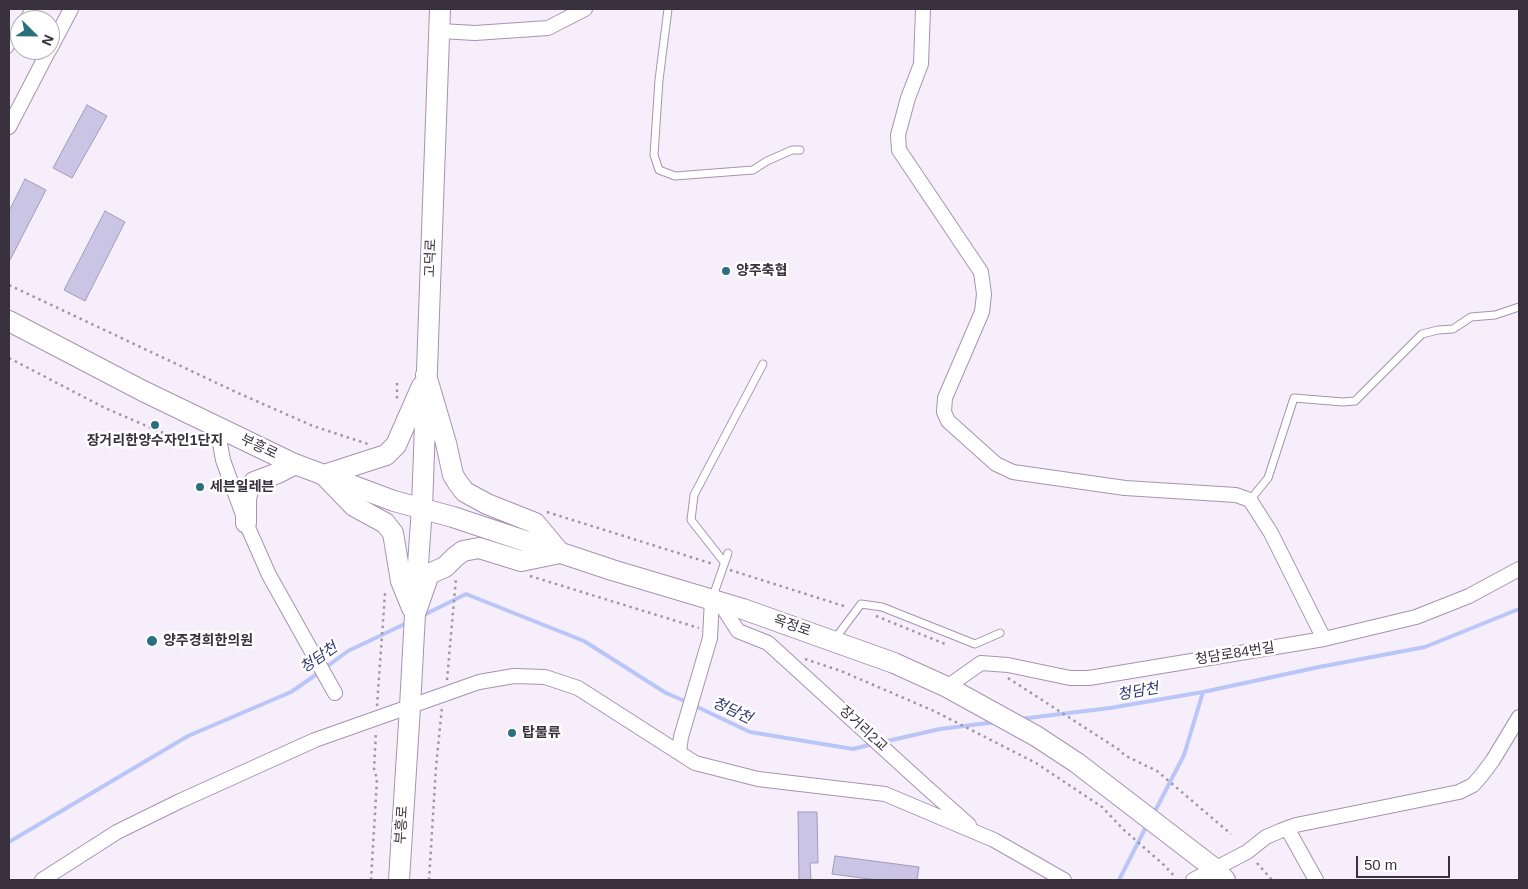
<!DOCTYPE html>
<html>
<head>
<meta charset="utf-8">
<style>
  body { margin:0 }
  #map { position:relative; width:1528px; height:889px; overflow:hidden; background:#f7eefb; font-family:Arial,sans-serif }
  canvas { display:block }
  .frame { position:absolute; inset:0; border:10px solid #39313e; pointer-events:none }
  .north { position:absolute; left:10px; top:10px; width:50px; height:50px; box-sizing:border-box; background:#fff; border:1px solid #b0adb2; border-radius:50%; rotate:113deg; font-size:14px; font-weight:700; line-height:20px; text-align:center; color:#39313e }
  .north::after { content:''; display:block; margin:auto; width:18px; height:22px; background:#296f7d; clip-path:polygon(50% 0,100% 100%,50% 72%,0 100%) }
  .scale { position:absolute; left:1356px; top:856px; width:94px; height:22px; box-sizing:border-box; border:2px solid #39313e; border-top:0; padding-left:6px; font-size:15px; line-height:18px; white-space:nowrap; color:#39313e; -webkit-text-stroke:4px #fff; paint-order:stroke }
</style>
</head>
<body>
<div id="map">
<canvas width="1528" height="889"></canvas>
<div class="frame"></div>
<div class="north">N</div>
<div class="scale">50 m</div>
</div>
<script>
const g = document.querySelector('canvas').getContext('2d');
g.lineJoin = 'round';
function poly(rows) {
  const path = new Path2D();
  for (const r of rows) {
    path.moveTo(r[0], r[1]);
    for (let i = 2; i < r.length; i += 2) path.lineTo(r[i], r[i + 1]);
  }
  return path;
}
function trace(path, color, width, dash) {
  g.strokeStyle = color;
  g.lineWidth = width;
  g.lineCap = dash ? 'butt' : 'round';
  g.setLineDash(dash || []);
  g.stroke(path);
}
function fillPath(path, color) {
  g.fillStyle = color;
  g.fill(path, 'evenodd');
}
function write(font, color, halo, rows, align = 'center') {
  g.font = font + ' Arial,"Noto Sans KR",sans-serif';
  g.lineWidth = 5;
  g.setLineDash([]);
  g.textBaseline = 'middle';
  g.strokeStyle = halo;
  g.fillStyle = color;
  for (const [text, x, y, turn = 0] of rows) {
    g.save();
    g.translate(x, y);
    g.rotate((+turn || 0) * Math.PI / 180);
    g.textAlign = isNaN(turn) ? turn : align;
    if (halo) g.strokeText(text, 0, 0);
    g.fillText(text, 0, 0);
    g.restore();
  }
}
trace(poly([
  [422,616,466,594,584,641,666,693,687,702],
  [325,668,348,651,409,622],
  [693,705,750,732,853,749,873,744],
  [1020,719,1110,708,1203,692,1319,667,1425,647,1519,609],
  [883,742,940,729,996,722],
  [1153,815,1184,755,1203,692],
  [9,842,188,736,291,692,320,672],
  [1119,880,1147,825]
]), '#b9c6f7', 4);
const building = poly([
  [87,105,107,116,72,178,53,168,87,105],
  [25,179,46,190,9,262,9,211,25,179],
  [105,211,125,222,85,301,64,290,105,211],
  [798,812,817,812,818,863,810,863,811,880,799,880,798,812],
  [835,856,919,867,917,880,876,880,832,874,835,856]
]);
fillPath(building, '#cac4e5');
trace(building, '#a19bbb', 1);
const lane = poly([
  [668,9,659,80,654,155,659,170,675,176,753,170,767,161,792,150,800,150],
  [23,20,29,9],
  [9,49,20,27],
  [1250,500,1268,478,1294,398,1343,402,1355,401,1422,334,1438,330,1453,329,1471,317,1495,315,1519,307],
  [724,562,691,520,694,495,763,364],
  [712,599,728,553],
  [834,640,861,604,882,607,975,644,1000,633]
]);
const street = poly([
  [923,9,921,64,908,98,898,135,899,150,981,272,984,294,982,312,945,398,944,412,948,421,996,464,1013,472,1125,488,1236,495,1250,500,1271,533,1324,639],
  [440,31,475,33,548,28,585,9],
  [50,49,71,9],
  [9,127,49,50],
  [217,427,223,460,228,474,246,523,269,575,335,693],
  [720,603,738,631,768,643,925,786,969,825],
  [947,687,981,663,1008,665,1070,678,1089,678,1324,639,1416,617,1469,596,1519,569],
  [679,752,681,737,710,638,712,599],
  [1287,828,1316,880],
  [42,880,117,832,180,801,315,740,479,682,514,676,545,677,578,688,695,763,758,779,885,794,994,840,1064,880],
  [1193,880,1247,852,1266,837,1280,831,1296,825,1459,792,1473,785,1481,776,1493,760,1519,717]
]);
const secondary = poly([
  [9,321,143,391,292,463,394,501,453,517,612,570,743,609,894,663,947,687,1036,736,1077,763,1215,869,1225,880],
  [246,523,246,499,248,490,254,482,278,473,295,464],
  [416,592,422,508,440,9],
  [412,608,401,581,393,533,385,523,354,506,324,475,386,455,396,445,422,386],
  [399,880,410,707,415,614,429,574,445,567,455,557,463,551,479,548,521,561,560,553,535,523,487,504,465,492,458,483,453,475,446,443,426,375]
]);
trace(lane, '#a693b1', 9);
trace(street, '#a693b1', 16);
trace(secondary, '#a693b1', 22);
trace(poly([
  [9,285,238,393,313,426,368,444],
  [9,358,105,408,184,442],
  [397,383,397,400],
  [547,512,713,564],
  [730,570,847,607],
  [530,576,699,628],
  [876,616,945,644],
  [805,659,841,671,934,711,1036,763,1102,807,1124,830,1164,865,1176,878],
  [1008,678,1121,751,1124,755,1157,771,1231,834],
  [447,680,456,578],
  [377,706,385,593],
  [1257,863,1272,880],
  [371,880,377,779,374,769,376,731],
  [429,880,436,767,442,707]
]), '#a097a4', 2.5, [2.5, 4]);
trace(lane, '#fff', 7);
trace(street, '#fff', 14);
trace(secondary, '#fff', 20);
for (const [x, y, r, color] of [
  [726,271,5,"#296f7d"],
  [155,425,5,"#296f7d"],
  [200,487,5,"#296f7d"],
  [152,641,6,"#296f7d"],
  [512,733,5,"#296f7d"]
]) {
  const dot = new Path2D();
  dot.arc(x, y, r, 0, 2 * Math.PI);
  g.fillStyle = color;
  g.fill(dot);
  trace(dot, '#fff', 2);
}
write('14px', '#39313e', '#fff', [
  ["고덕로",431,258,-88],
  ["부흥로",259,447,25],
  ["옥정로",792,626,19],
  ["청담로84번길",1235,654,-9],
  ["장거리2교",863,729,43],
  ["부흥로",402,825,-86]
]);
write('bold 14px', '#39313e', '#fff', [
  ["양주축협",736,271],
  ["장거리한양수자인1단지",155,441,"center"],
  ["세븐일레븐",210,487],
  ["양주경희한의원",163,641],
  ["탑물류",522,733]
], 'left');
write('italic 15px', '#2c346f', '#fff', [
  ["청담천",319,658,-35],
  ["청담천",1138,692,-10],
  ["청담천",732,711,25]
]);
</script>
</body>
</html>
